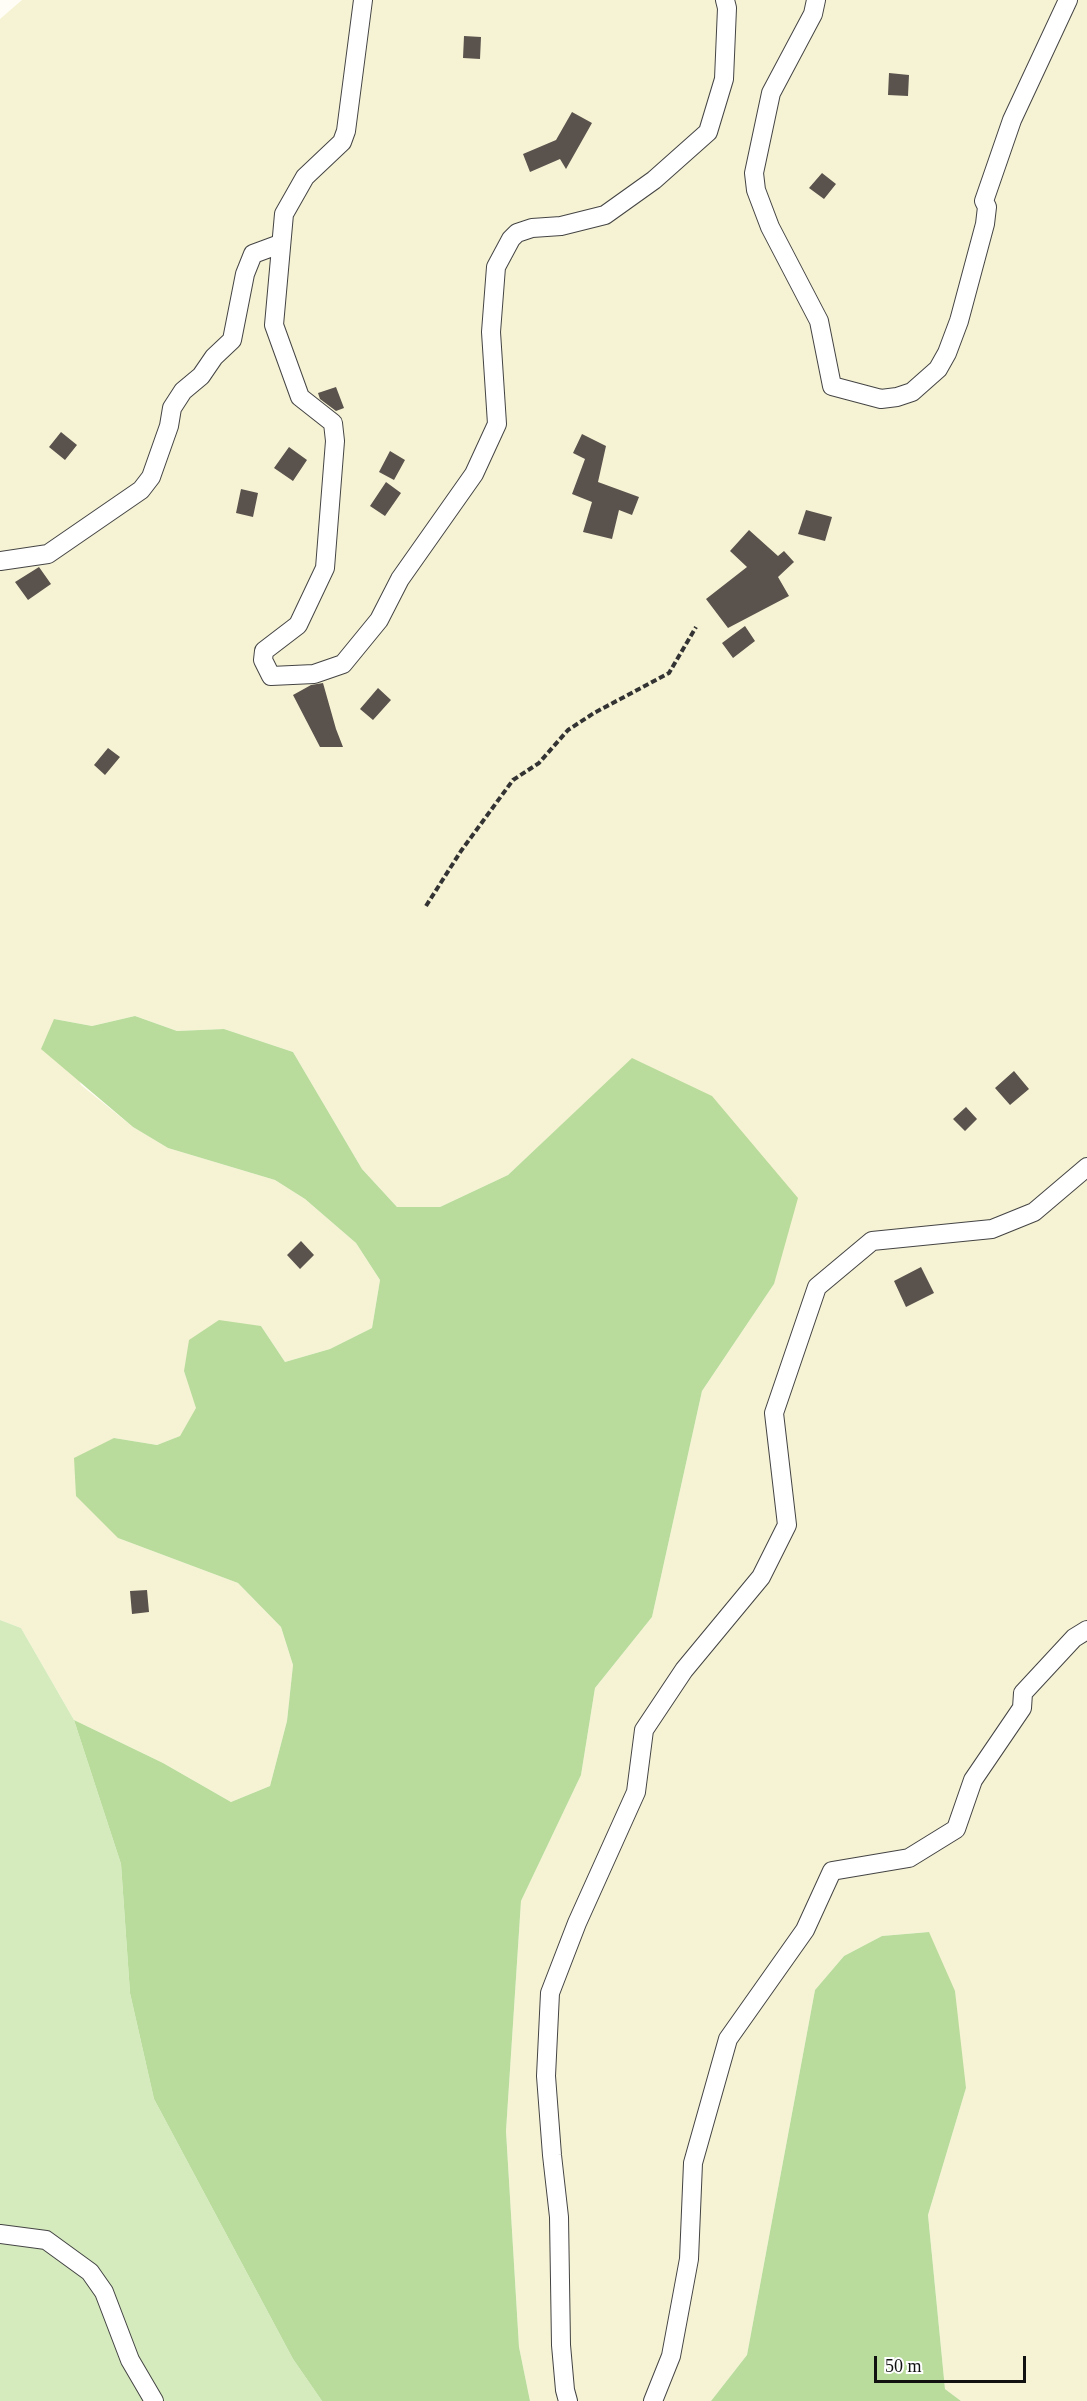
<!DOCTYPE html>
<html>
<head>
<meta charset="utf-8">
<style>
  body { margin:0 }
  #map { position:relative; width:1087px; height:2401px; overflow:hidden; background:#fffdf5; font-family:"Times New Roman",serif }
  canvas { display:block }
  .scale { position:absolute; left:874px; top:2356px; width:152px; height:27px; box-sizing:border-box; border:3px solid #111; border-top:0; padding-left:8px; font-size:18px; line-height:21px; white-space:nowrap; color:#111; -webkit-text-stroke:4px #fff; paint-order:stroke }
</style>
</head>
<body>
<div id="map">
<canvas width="1087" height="2401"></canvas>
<div class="scale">50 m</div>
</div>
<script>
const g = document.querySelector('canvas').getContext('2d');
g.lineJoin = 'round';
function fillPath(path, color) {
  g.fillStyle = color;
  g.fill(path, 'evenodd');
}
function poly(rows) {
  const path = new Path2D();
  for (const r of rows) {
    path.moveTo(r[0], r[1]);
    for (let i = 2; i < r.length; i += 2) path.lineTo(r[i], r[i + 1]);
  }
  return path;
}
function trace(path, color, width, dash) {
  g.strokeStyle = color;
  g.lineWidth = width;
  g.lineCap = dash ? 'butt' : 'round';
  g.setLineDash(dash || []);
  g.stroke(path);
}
fillPath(poly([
  [22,0,1087,0,1087,2401,961,2401,945,2389,928,2215,966,2088,928,1932,882,1936,844,1956,815,1990,747,2355,711,2401,530,2401,519,2347,506,2131,521,1901,581,1775,595,1688,652,1617,702,1391,774,1284,584,1104,508,1175,440,1207,397,1207,362,1169,293,1052,224,1029,177,1031,135,1016,92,1026,54,1019,81,1085,133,1127,168,1148,275,1180,305,1199,356,1243,380,1280,372,1328,330,1349,285,1362,261,1326,184,1371,197,1408,180,1436,157,1445,114,1438,118,1538,238,1583,281,1627,293,1665,287,1721,270,1786,231,1802,163,1763,74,1720,21,1628,0,1620,0,19]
]), '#f6f3d4');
fillPath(poly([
  [0,1620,21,1628,74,1720,121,1864,130,1993,154,2099,293,2359,322,2401,0,2401]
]), '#d5ebbd');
fillPath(poly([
  [135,1016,177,1031,224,1029,293,1052,362,1169,397,1207,440,1207,508,1175,632,1058,712,1096,798,1198,774,1284,702,1391,652,1617,595,1688,581,1775,521,1901,506,2131,519,2347,530,2401,322,2401,293,2359,154,2099,130,1993,121,1864,74,1720,163,1763,231,1802,270,1786,287,1721,293,1665,281,1627,238,1583,118,1538,76,1496,74,1458,114,1438,157,1445,180,1436,196,1408,184,1371,189,1340,219,1320,261,1326,285,1362,330,1349,372,1328,380,1280,356,1243,305,1199,275,1180,168,1148,133,1127,41,1049,54,1019,92,1026],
  [929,1932,955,1991,966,2088,928,2215,945,2389,961,2401,711,2401,747,2355,815,1990,844,1956,882,1936]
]), '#b9dc9c');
fillPath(poly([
  [464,36,481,37,480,59,463,58],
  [889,73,909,75,908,96,888,95],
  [572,112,592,123,566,169,560,159,530,172,523,154,556,140],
  [822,173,836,184,824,199,809,188],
  [336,387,344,408,336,411,320,399,318,393],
  [61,432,77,445,65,460,49,447],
  [582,434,606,446,598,482,639,497,632,515,619,510,612,539,583,532,592,502,572,494,585,459,573,453],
  [289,447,307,460,293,481,274,468],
  [390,451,405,460,394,480,379,472],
  [386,482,401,493,385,516,370,506],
  [241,489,258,493,253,517,236,513],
  [806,510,832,517,825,541,798,534],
  [749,530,778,556,784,551,794,562,778,577,789,596,728,628,706,599,747,567,730,551],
  [39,567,51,584,28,600,15,582],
  [745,626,755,641,733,658,722,643],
  [323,683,336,729,343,747,320,747,293,695,311,685],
  [378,688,391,700,373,720,360,709],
  [108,748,120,757,105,775,94,765],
  [1014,1071,1029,1089,1010,1105,995,1088],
  [966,1107,977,1119,965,1131,953,1119],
  [301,1241,314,1255,300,1269,287,1255],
  [921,1267,934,1293,906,1307,894,1281],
  [147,1590,149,1612,132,1614,130,1591]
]), '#5a524d');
const minor = poly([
  [363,0,346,131,342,142,305,177,284,214,274,325,300,397,333,423,335,441,325,568,298,625,264,651,263,660,271,676,314,674,343,664,379,620,400,579,474,474,497,424,491,332,496,267,511,239,517,233,532,228,561,226,605,215,654,180,708,132,724,79,727,8,725,0],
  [816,0,813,14,771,93,754,173,756,190,770,227,819,321,832,386,881,399,897,397,912,392,938,369,947,353,959,321,985,224,987,207,984,201,1012,120,1068,0],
  [0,561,48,554,141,490,151,477,169,426,172,408,183,391,201,376,214,357,232,340,245,274,253,254,280,244],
  [0,2234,46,2240,90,2272,104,2292,130,2360,154,2401],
  [568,2401,565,2390,561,2345,559,2217,552,2155,546,2076,550,1993,577,1923,636,1792,644,1730,684,1670,761,1577,787,1525,774,1413,817,1287,872,1241,992,1229,1034,1212,1087,1167],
  [653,2401,671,2356,689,2259,693,2163,728,2039,805,1930,832,1871,909,1858,956,1829,973,1780,1022,1708,1023,1693,1074,1638,1087,1630]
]);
trace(minor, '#444', 20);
trace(poly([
  [426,906,461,851,513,780,539,763,568,730,594,713,669,673,696,627]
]), '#333', 4, [6, 3]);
trace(minor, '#fff', 18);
</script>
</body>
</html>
